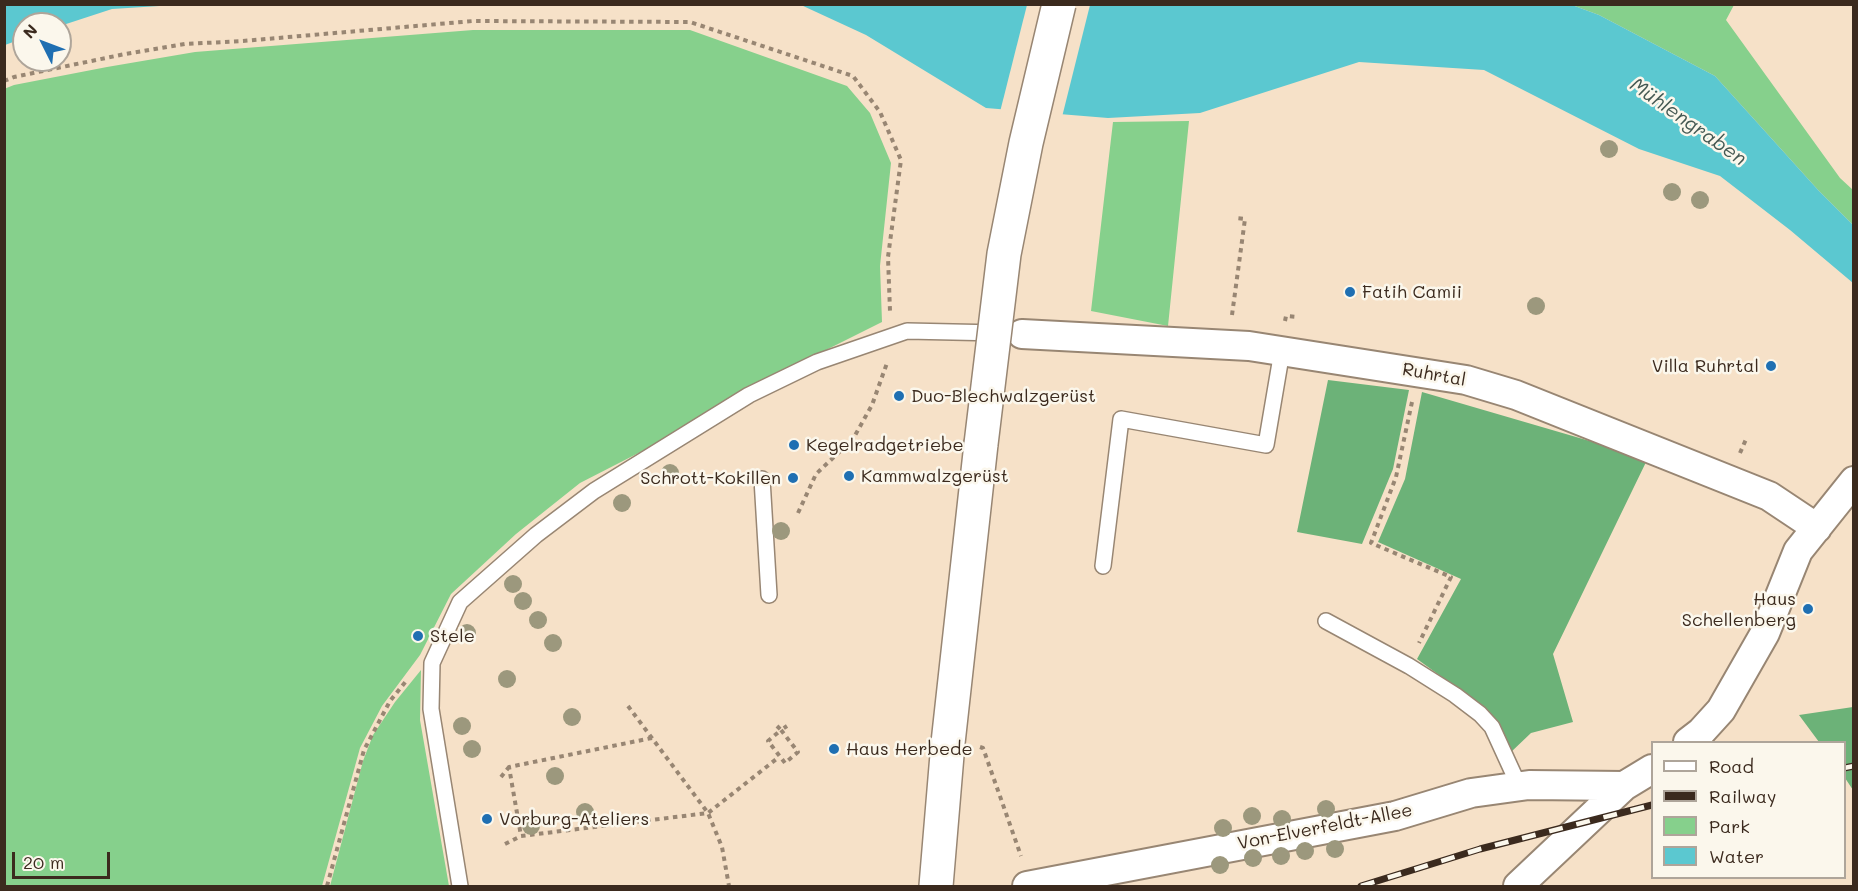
<!DOCTYPE html>
<html>
<head>
<meta charset="utf-8">
<style>
  body { margin:0 }
  #map { position:relative; width:1858px; height:891px; overflow:hidden; background:#f6e1c8; font-family:Mali,sans-serif }
  canvas { display:block }
  .frame { position:absolute; inset:0; border:6px solid #3b2a1e; pointer-events:none }
  .legend { position:absolute; left:1651px; top:741px; width:195px; height:138px; box-sizing:border-box; background:#fbf7ec; border:2px solid #aea59a; margin:0; padding:8px 10px; list-style:none; font-size:18px; color:#3b2a1e }
  .legend li { display:flex; align-items:center; gap:12px; height:30px }
  .legend b { width:30px; border:2px solid #aea59a }
  .north { position:absolute; left:12px; top:12px; width:60px; height:60px; box-sizing:border-box; background:#fbf7ec; border:2px solid #aea59a; border-radius:50%; rotate:312deg; font-size:16px; font-weight:700; line-height:24px; text-align:center; color:#3b2a1e }
  .north::after { content:''; display:block; margin:auto; width:21px; height:27px; background:#1f6fb2; clip-path:polygon(50% 0,100% 100%,50% 72%,0 100%) }
  .scale { position:absolute; left:12px; top:852px; width:98px; height:27px; box-sizing:border-box; border:3px solid #3b2a1e; border-top:0; padding-left:8px; font-size:18px; line-height:21px; white-space:nowrap; color:#3b2a1e; -webkit-text-stroke:4px #fbf7ec; paint-order:stroke }
</style>
</head>
<body>
<div id="map">
<canvas width="1858" height="891"></canvas>
<div class="frame"></div>
<ul class="legend">
<li><b style="height:8px;background:#fff"></b>Road</li>
<li><b style="height:8px;background:#3b2a1e"></b>Railway</li>
<li><b style="height:16px;background:#86d08c"></b>Park</li>
<li><b style="height:16px;background:#5bc8d0"></b>Water</li>
</ul>
<div class="north">N</div>
<div class="scale">20 m</div>
</div>
<script>
const g = document.querySelector('canvas').getContext('2d');
g.lineJoin = 'round';
function fillPath(path, color) {
  g.fillStyle = color;
  g.fill(path, 'evenodd');
}
function poly(rows) {
  const path = new Path2D();
  for (const r of rows) {
    path.moveTo(r[0], r[1]);
    for (let i = 2; i < r.length; i += 2) path.lineTo(r[i], r[i + 1]);
  }
  return path;
}
function trace(path, color, width, dash) {
  g.strokeStyle = color;
  g.lineWidth = width;
  g.lineCap = dash ? 'butt' : 'round';
  g.setLineDash(dash || []);
  g.stroke(path);
}
function write(font, color, halo, rows, align = 'center') {
  g.font = font + ' Mali,sans-serif';
  g.lineWidth = 5;
  g.setLineDash([]);
  g.textBaseline = 'middle';
  g.strokeStyle = halo;
  g.fillStyle = color;
  for (const [text, x, y, turn = 0] of rows) {
    g.save();
    g.translate(x, y);
    g.rotate((+turn || 0) * Math.PI / 180);
    g.textAlign = isNaN(turn) ? turn : align;
    if (halo) g.strokeText(text, 0, 0);
    g.fillText(text, 0, 0);
    g.restore();
  }
}
fillPath(poly([
  [1572,5,1734,5,1726,20,1840,178,1853,190,1853,225,1819,191,1715,76,1599,15],
  [473,30,690,30,847,86,870,113,891,163,880,266,882,322,748,389,660,442,580,483,516,534,451,594,420,655,382,706,360,748,322,886,5,886,4,89,14,85,107,67,195,52],
  [1189,121,1168,326,1091,311,1113,122],
  [421,670,420,720,449,886,330,886,363,761,373,735,395,702]
]), '#86d08c');
fillPath(poly([
  [1328,380,1409,390,1393,469,1362,544,1297,532],
  [1422,392,1648,458,1553,654,1573,722,1531,733,1510,753,1483,707,1417,659,1461,579,1378,542,1405,479],
  [1853,707,1854,707,1853,790,1845,778,1844,742,1819,742,1799,715]
]), '#6cb278');
fillPath(poly([
  [4,5,5,4,175,5,112,9,60,26,60,24,24,24,24,38,5,45],
  [801,5,1572,5,1599,15,1715,76,1819,191,1853,225,1853,283,1790,230,1720,176,1639,149,1484,70,1359,62,1200,113,1108,118,986,108,866,35]
]), '#5bc8d0');
fillPath(poly([
  [1027,5,1090,5,1062,117,1000,112]
]), '#f6e1c8');
const service = poly([
  [762,479,769,595],
  [1103,566,1121,419,1266,445,1282,351],
  [1326,621,1409,666,1455,695,1480,714,1492,727,1519,786],
  [460,886,431,709,432,663,460,602,536,535,594,491,749,395,817,362,907,331,999,333]
]);
const minor = poly([
  [1022,334,1249,346,1466,380,1516,395,1769,496,1817,528],
  [1688,742,1701,732,1721,710,1765,633,1798,551,1854,481],
  [1027,886,1395,816,1471,793,1529,785,1624,786],
  [1518,886,1624,786,1652,769]
]);
const secondary = poly([
  [936,886,948,743,981,444]
]);
trace(service, '#988673', 18);
trace(minor, '#988673', 32);
trace(secondary, '#988673', 36);
trace(poly([
  [4,81,14,77,125,54,185,44,243,41,473,21,690,22,853,76,880,112,901,160,888,257,890,311],
  [1232,315,1245,219,1235,218],
  [1285,321,1286,316,1298,317],
  [1412,402,1396,477,1371,543,1451,577,1419,643],
  [1740,453,1747,437],
  [798,513,816,474,853,439,872,405,887,363],
  [628,706,708,813,722,847,729,886],
  [777,726,781,730,787,726],
  [781,730,798,752,785,763,768,741,781,730],
  [652,738,509,767,521,836,708,813,779,757],
  [980,747,983,748,1021,856],
  [501,777,509,767],
  [505,844,521,836],
  [327,886,364,750,390,701,407,680]
]), '#988673', 4, [4.5, 4.5]);
trace(service, '#fff', 15);
trace(minor, '#fff', 28);
trace(secondary, '#fff', 33);
const rail = poly([
  [1844,768,1854,766],
  [1361,886,1480,849,1652,805]
]);
trace(rail, '#3b2a1e', 7);
trace(rail, '#fbf7ec', 4.5, [14]);
const secondaryBridge = poly([
  [981,444,1004,254,1026,143,1059,4]
]);
trace(secondaryBridge, '#988673', 36, []);
trace(secondaryBridge, '#fff', 33);
g.fillStyle = '#9c987d';
for (const [x, y] of [
  [1609,149],
  [1672,192],
  [1700,200],
  [1536,306],
  [670,473],
  [622,503],
  [781,531],
  [513,584],
  [523,601],
  [538,620],
  [467,633],
  [553,643],
  [507,679],
  [572,717],
  [462,726],
  [472,749],
  [555,776],
  [1326,809],
  [585,812],
  [1252,816],
  [1282,819],
  [531,826],
  [1223,828],
  [1335,849],
  [1305,851],
  [1281,856],
  [1253,858],
  [1220,865]
]) {
  g.beginPath();
  g.arc(x, y, 9, 0, 2 * Math.PI);
  g.fill();
}
for (const [x, y, r, color] of [
  [1350,292,6,"#1f6fb2"],
  [1771,366,6,"#1f6fb2"],
  [899,396,6,"#1f6fb2"],
  [794,445,6,"#1f6fb2"],
  [849,476,6,"#1f6fb2"],
  [793,478,6,"#1f6fb2"],
  [1808,609,6,"#1f6fb2"],
  [418,636,6,"#1f6fb2"],
  [834,749,6,"#1f6fb2"],
  [487,819,6,"#1f6fb2"]
]) {
  const dot = new Path2D();
  dot.arc(x, y, r, 0, 2 * Math.PI);
  g.fillStyle = color;
  g.fill(dot);
  trace(dot, '#fbf7ec', 2);
}
write('18px', '#3b2a1e', '#fbf7ec', [
  ["Fatih Camii",1362,292],
  ["Villa Ruhrtal",1759,366,"right"],
  ["Duo-Blechwalzgerüst",911,396],
  ["Kegelradgetriebe",806,445],
  ["Kammwalzgerüst",861,476],
  ["Schrott-Kokillen",781,478,"right"],
  ["Haus",1796,599,"right"],
  ["Schellenberg",1796,620,"right"],
  ["Stele",430,636],
  ["Haus Herbede",846,749],
  ["Vorburg-Ateliers",499,819]
], 'left');
write('18px', '#3b2a1e', '#fbf7ec', [
  ["Ruhrtal",1434,375,10],
  ["Von-Elverfeldt-Allee",1325,827,-11]
]);
write('italic 20px', '#455953', '#fbf7ec', [
  ["Mühlengraben",1688,122,35]
]);
</script>
</body>
</html>
